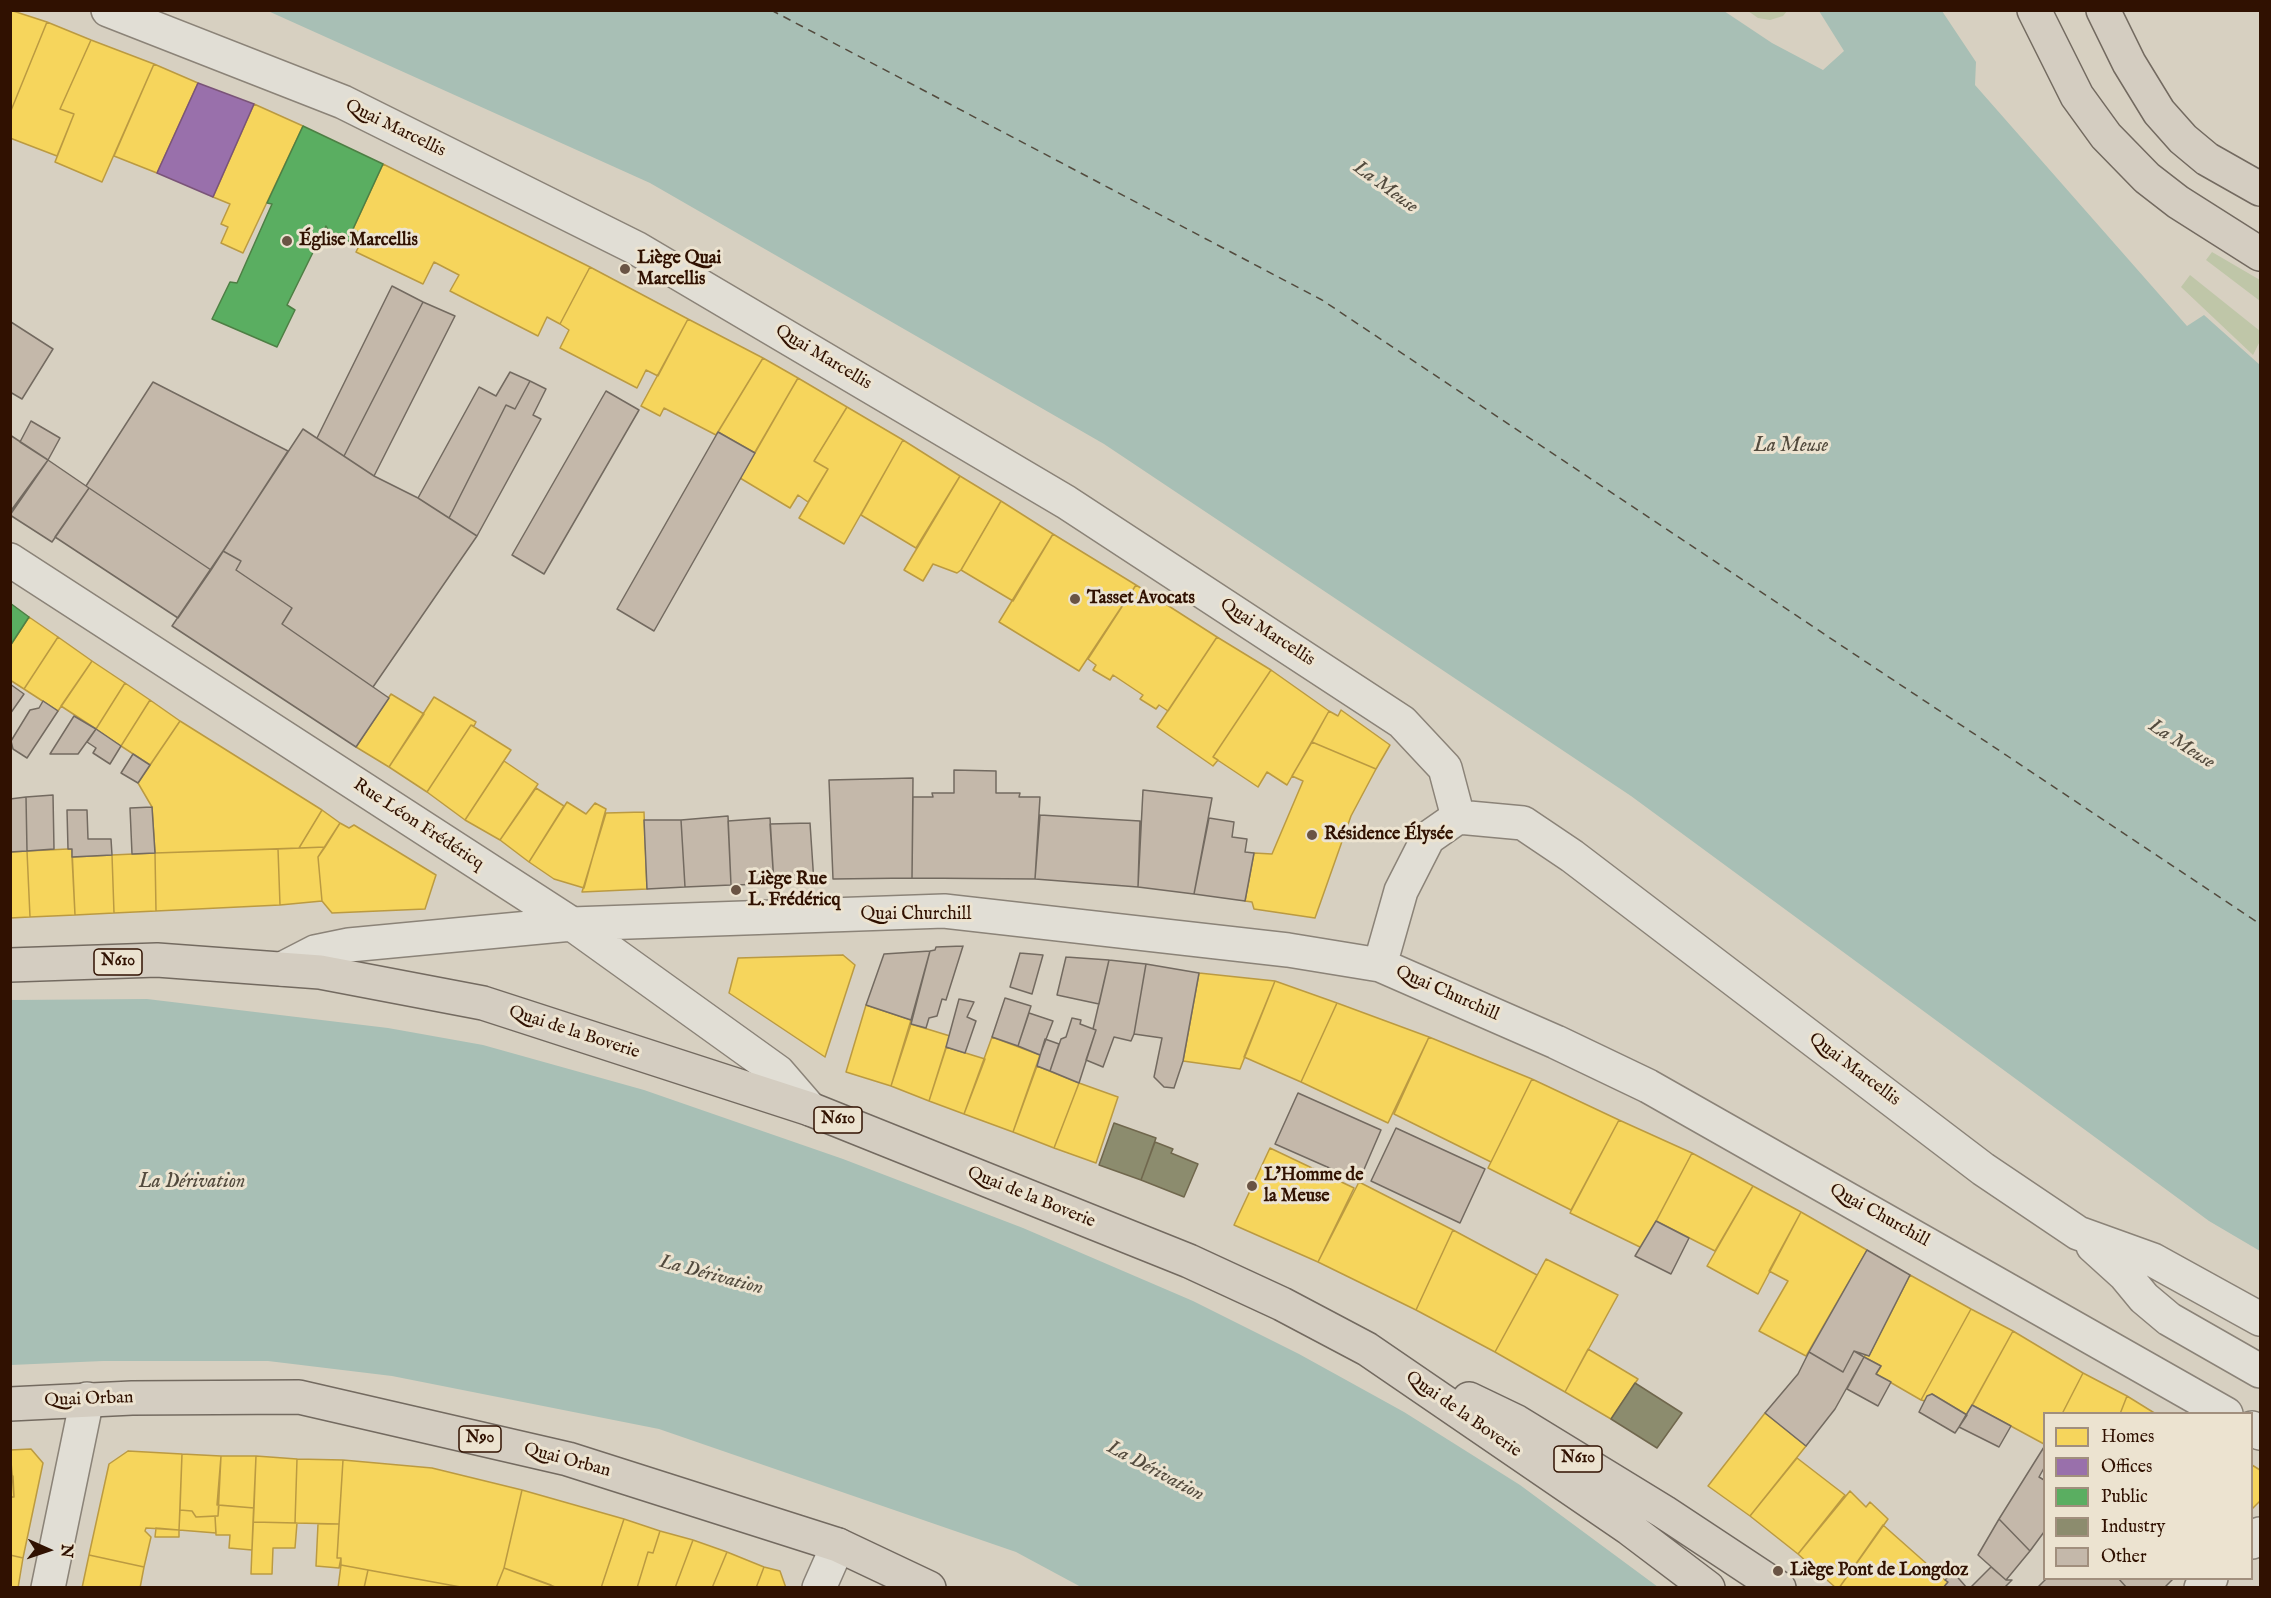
<!DOCTYPE html>
<html>
<head>
<meta charset="utf-8">
<style>
  body { margin:0 }
  #map { position:relative; width:2271px; height:1598px; overflow:hidden; background:#d7d0c1; font-family:"IM FELL English",serif }
  canvas { display:block }
  .frame { position:absolute; inset:0; border:12px solid #301101; pointer-events:none }
  .legend { position:absolute; left:2043px; top:1412px; width:210px; height:168px; box-sizing:border-box; background:#ece3d0; border:2px solid #a18f7d; margin:0; padding:8px 10px; list-style:none; font-size:18px; color:#301101 }
  .legend li { display:flex; align-items:center; gap:12px; height:30px }
  .legend b { width:30px; border:2px solid #a18f7d }
  .north { position:absolute; left:18px; top:1520px; width:60px; height:60px; -webkit-text-stroke:4px #ece3d0; paint-order:stroke; rotate:93deg; font-size:16px; font-weight:700; line-height:24px; text-align:center; color:#301101 }
  .north::after { content:''; display:block; margin:auto; width:21px; height:27px; background:#301101; clip-path:polygon(50% 0,100% 100%,50% 72%,0 100%) }
</style>
</head>
<body>
<div id="map">
<canvas width="2271" height="1598"></canvas>
<div class="frame"></div>
<ul class="legend">
<li><b style="height:16px;background:#f6d55c"></b>Homes</li>
<li><b style="height:16px;background:#9970ab"></b>Offices</li>
<li><b style="height:16px;background:#5aae61"></b>Public</li>
<li><b style="height:16px;background:#8c8c6e"></b>Industry</li>
<li><b style="height:16px;background:#c4b8aa"></b>Other</li>
</ul>
<div class="north">N</div>
</div>
<script>
const g = document.querySelector('canvas').getContext('2d');
g.lineJoin = 'round';
function fillPath(path, color) {
  g.fillStyle = color;
  g.fill(path, 'evenodd');
}
function poly(rows) {
  const path = new Path2D();
  for (const r of rows) {
    path.moveTo(r[0], r[1]);
    for (let i = 2; i < r.length; i += 2) path.lineTo(r[i], r[i + 1]);
  }
  return path;
}
function trace(path, color, width, dash) {
  g.strokeStyle = color;
  g.lineWidth = width;
  g.lineCap = dash ? 'butt' : 'round';
  g.setLineDash(dash || []);
  g.stroke(path);
}
function write(font, color, halo, rows, align = 'center') {
  g.font = font + ' "IM FELL English",serif';
  g.lineWidth = 6;
  g.setLineDash([]);
  g.textBaseline = 'middle';
  g.strokeStyle = halo;
  g.fillStyle = color;
  for (const [text, x, y, turn = 0] of rows) {
    g.save();
    g.translate(x, y);
    g.rotate((+turn || 0) * Math.PI / 180);
    g.textAlign = isNaN(turn) ? turn : align;
    if (halo) g.strokeText(text, 0, 0);
    g.fillText(text, 0, 0);
    g.restore();
  }
}
fillPath(poly([
  [1748,11,1787,11,1783,16,1770,20,1758,18],
  [2212,252,2260,280,2260,301,2206,260],
  [2190,275,2260,331,2260,341,2253,355,2181,287]
]), '#bfc6a8');
fillPath(poly([
  [1724,11,1772,43,1823,70,1844,51,1819,11,1942,11,1976,62,1975,85,2187,326,2204,315,2260,365,2260,1251,2209,1221,1631,796,1104,444,650,183,268,11],
  [147,999,388,1028,483,1045,644,1090,843,1159,1023,1228,1193,1301,1299,1354,1404,1412,1520,1485,1658,1587,1081,1587,1016,1552,659,1429,392,1376,268,1361,103,1361,11,1365,11,1000]
]), '#a8bfb5');
const homes = poly([
  [10,10,47,22,10,113,10,10],
  [47,22,91,40,60,109,74,114,57,156,10,138,10,113,47,22],
  [91,40,154,64,102,182,55,162,74,114,60,109,91,40],
  [154,64,198,83,157,173,114,156,154,64],
  [254,104,303,126,243,253,221,243,228,227,221,224,230,204,213,197,254,104],
  [383,164,590,267,560,324,547,317,538,336,450,291,459,275,434,262,423,284,356,252,364,236,353,229,383,164],
  [590,267,688,319,658,376,646,370,637,388,560,348,569,330,560,324,590,267],
  [688,319,763,358,716,435,664,408,660,416,641,406,688,319],
  [763,358,798,378,755,453,718,432,763,358],
  [798,378,847,407,814,461,828,469,808,502,798,495,790,508,740,478,798,378],
  [847,407,903,440,844,544,799,518,828,469,814,461,847,407],
  [903,440,960,476,916,548,861,515,903,440],
  [960,476,1001,501,961,570,957,573,933,564,923,581,904,570,960,476],
  [1001,501,1053,534,1013,601,961,570,1001,501],
  [1053,534,1136,585,1079,671,999,622,1053,534],
  [1136,585,1217,637,1168,711,1159,705,1156,709,1140,699,1143,695,1113,675,1110,680,1093,670,1096,665,1088,659,1136,585],
  [29,617,58,637,24,689,10,680,10,646,29,617],
  [58,637,92,661,58,711,24,689,58,637],
  [1217,637,1271,670,1213,757,1218,760,1213,766,1157,727,1217,637],
  [92,661,125,683,96,729,61,706,92,661],
  [1271,670,1329,711,1287,785,1267,772,1258,787,1213,757,1271,670],
  [125,683,150,700,121,746,96,729,125,683],
  [391,694,424,714,389,767,356,747,391,694],
  [434,697,476,722,474,726,471,725,427,792,389,767,434,697],
  [150,700,180,721,150,765,121,746,150,700],
  [1341,710,1390,745,1376,769,1312,742,1329,711,1338,716,1341,710],
  [180,721,322,810,299,848,155,853,152,807,138,783,180,721],
  [471,725,511,750,465,820,427,792,471,725],
  [1312,742,1376,769,1351,816,1315,918,1254,909,1252,902,1245,901,1254,853,1272,854,1303,781,1292,776,1312,742],
  [504,761,538,784,500,840,465,820,504,761],
  [536,788,564,806,529,862,500,840,536,788],
  [567,802,586,814,595,803,606,809,584,888,554,879,529,862,567,802],
  [322,810,340,823,325,847,299,848,322,810],
  [644,812,647,889,582,892,606,813,644,812],
  [340,823,349,828,354,825,436,875,425,909,332,913,322,901,318,857,340,823],
  [325,847,318,857,322,901,280,905,278,849,325,847],
  [68,849,72,849,75,915,30,917,27,851,68,849],
  [278,849,280,905,156,911,155,853,278,849],
  [27,851,30,917,10,918,10,852,27,851],
  [155,853,156,911,114,913,112,855,155,853],
  [112,855,114,913,75,915,72,857,112,855],
  [843,955,855,965,825,1057,729,993,738,958,843,955],
  [1199,973,1275,981,1240,1069,1183,1061,1199,973],
  [1275,981,1337,1003,1301,1082,1244,1057,1275,981],
  [1337,1003,1429,1037,1388,1123,1301,1082,1337,1003],
  [866,1005,911,1020,891,1086,846,1072,866,1005],
  [911,1024,950,1036,929,1101,891,1086,911,1024],
  [992,1037,1040,1055,1013,1132,964,1114,992,1037],
  [1429,1037,1532,1079,1491,1162,1394,1114,1429,1037],
  [946,1047,985,1059,964,1114,929,1101,946,1047],
  [1037,1066,1079,1083,1054,1148,1013,1132,1037,1066],
  [1532,1079,1619,1120,1571,1210,1488,1168,1532,1079],
  [1079,1083,1118,1097,1096,1163,1054,1148,1079,1083],
  [1619,1120,1692,1153,1642,1248,1570,1213,1619,1120],
  [1270,1148,1354,1188,1318,1262,1234,1225,1270,1148],
  [1692,1153,1753,1186,1715,1251,1656,1221,1692,1153],
  [1359,1182,1453,1230,1416,1310,1318,1262,1359,1182],
  [1753,1186,1801,1212,1758,1294,1707,1266,1753,1186],
  [1801,1212,1867,1250,1806,1356,1759,1331,1788,1281,1769,1271,1801,1212],
  [1453,1230,1537,1275,1495,1352,1416,1310,1453,1230],
  [1546,1259,1618,1295,1565,1392,1495,1352,1546,1259],
  [1910,1275,1971,1309,1921,1400,1876,1374,1881,1366,1864,1357,1866,1354,1869,1356,1910,1275],
  [1971,1309,2013,1331,1967,1415,1932,1394,1925,1401,1921,1400,1971,1309],
  [2013,1331,2083,1373,2062,1414,2044,1414,2044,1444,1972,1405,2013,1331],
  [1588,1349,1638,1379,1611,1419,1565,1392,1588,1349],
  [2083,1373,2127,1396,2120,1414,2062,1414,2083,1373],
  [2127,1396,2156,1414,2120,1414,2127,1396],
  [1765,1413,1806,1446,1750,1516,1708,1486,1765,1413],
  [31,1449,43,1463,23,1558,10,1555,10,1497,14,1497,10,1450,31,1449],
  [128,1451,182,1454,179,1530,146,1528,145,1531,151,1537,144,1567,89,1555,109,1464,128,1451],
  [182,1454,221,1456,218,1516,196,1517,192,1511,180,1510,182,1454],
  [221,1456,256,1456,254,1508,217,1505,221,1456],
  [256,1456,297,1459,295,1523,253,1522,256,1456],
  [1797,1458,1845,1495,1798,1554,1750,1516,1797,1458],
  [297,1459,343,1460,339,1524,295,1523,297,1459],
  [343,1460,432,1468,522,1490,504,1568,496,1588,466,1588,341,1565,341,1558,337,1558,343,1460],
  [2252,1465,2260,1470,2260,1501,2252,1509,2252,1465],
  [10,1476,13,1476,14,1497,10,1497,10,1476],
  [522,1490,624,1519,601,1588,558,1588,504,1568,522,1490],
  [1850,1491,1866,1507,1870,1502,1888,1519,1839,1588,1836,1588,1798,1554,1850,1491],
  [219,1505,254,1508,252,1550,229,1548,230,1535,216,1535,215,1516,218,1516,219,1505],
  [180,1510,192,1511,196,1517,215,1516,216,1533,179,1530,180,1510],
  [624,1519,660,1531,653,1553,648,1552,637,1588,601,1588,624,1519],
  [253,1522,297,1523,295,1548,273,1548,272,1574,251,1574,253,1522],
  [318,1524,339,1524,337,1558,341,1558,339,1568,316,1566,318,1524],
  [1883,1525,1945,1580,1948,1582,1943,1588,1839,1588,1883,1525],
  [156,1528,179,1530,179,1537,155,1537,156,1528],
  [660,1531,693,1540,675,1588,637,1588,648,1552,653,1553,660,1531],
  [693,1540,727,1552,712,1588,675,1588,693,1540],
  [727,1552,764,1567,756,1588,712,1588,727,1552],
  [10,1555,23,1558,18,1588,10,1588,10,1555],
  [89,1555,144,1567,140,1588,82,1588,89,1555],
  [341,1565,368,1570,364,1588,338,1588,341,1565],
  [764,1567,780,1571,786,1588,756,1588,764,1567],
  [504,1568,551,1585,550,1588,496,1588,504,1568],
  [368,1570,466,1588,364,1588,368,1570]
]);
fillPath(homes, '#f6d55c');
trace(homes, '#bb9a41', 1.5);
const offices = poly([
  [198,83,254,104,213,197,157,173,198,83]
]);
fillPath(offices, '#9970ab');
trace(offices, '#7a5478', 1.5);
const public = poly([
  [303,126,383,164,353,229,364,236,359,246,330,233,326,226,287,305,295,310,277,347,212,319,230,282,237,283,272,204,267,203,303,126],
  [10,603,29,617,10,646,10,603]
]);
fillPath(public, '#5aae61');
trace(public, '#4d7f44', 1.5);
const industry = poly([
  [1114,1123,1156,1138,1141,1180,1099,1165,1114,1123],
  [1155,1142,1173,1149,1171,1153,1198,1164,1184,1197,1141,1180,1155,1142],
  [1635,1383,1682,1413,1657,1448,1611,1419,1635,1383]
]);
fillPath(industry, '#8c8c6e');
trace(industry, '#70674d', 1.5);
trace(poly([
  [771,10,1322,300,2260,924]
]), '#534b3e', 1.5, [8, 6]);
const building = poly([
  [392,286,423,302,344,456,317,438,392,286],
  [423,302,455,316,374,476,344,456,423,302],
  [11,322,53,349,22,399,10,392,11,322],
  [510,372,530,381,515,409,506,405,449,518,418,498,479,387,496,396,510,372],
  [530,381,546,389,533,415,541,419,477,536,449,518,506,405,515,409,530,381],
  [153,382,288,451,211,570,86,486,153,382],
  [606,391,639,410,544,574,512,555,606,391],
  [31,421,60,438,48,460,20,442,31,421],
  [303,429,374,476,418,498,477,536,373,687,282,624,292,608,236,570,241,561,223,551,303,429],
  [718,432,755,453,654,631,617,609,718,432],
  [10,435,48,460,10,512,10,435],
  [48,460,89,488,52,542,10,515,48,460],
  [89,488,211,570,178,618,55,537,89,488],
  [223,551,241,561,236,570,292,608,282,624,389,698,356,747,172,626,223,551],
  [10,684,24,694,10,714,10,684],
  [43,701,58,711,27,758,13,749,11,741,30,710,39,708,43,701],
  [74,716,96,729,78,754,50,754,74,716],
  [96,729,121,746,110,764,93,753,96,748,87,742,96,729],
  [133,754,150,765,138,783,121,773,133,754],
  [954,770,996,771,996,793,1020,793,1019,797,1040,797,1035,879,912,878,913,797,933,797,932,793,954,793,954,770],
  [913,778,912,878,833,879,829,780,913,778],
  [1143,790,1212,798,1194,894,1138,887,1143,790],
  [53,795,54,849,27,851,26,797,53,795],
  [26,797,27,851,10,852,10,799,26,797],
  [152,807,155,853,132,854,130,808,152,807],
  [67,810,87,810,88,839,111,839,112,855,72,857,72,849,68,849,67,810],
  [1040,815,1140,821,1138,887,1035,879,1040,815],
  [728,816,731,885,685,887,681,820,728,816],
  [770,818,774,884,731,885,728,821,770,818],
  [1209,818,1234,822,1232,837,1247,839,1245,852,1254,853,1245,901,1194,894,1209,818],
  [644,820,681,820,685,887,647,889,644,820],
  [810,823,814,883,774,884,770,824,810,823],
  [963,946,946,1000,942,999,937,1016,929,1018,926,1028,911,1024,930,951,935,950,936,947,963,946],
  [930,951,911,1020,866,1005,884,954,930,951],
  [1020,953,1043,955,1032,994,1010,987,1020,953],
  [1066,957,1109,960,1099,1004,1057,995,1066,957],
  [1109,960,1146,964,1134,1034,1131,1041,1114,1037,1103,1067,1086,1060,1096,1030,1093,1029,1109,960],
  [1146,964,1199,973,1183,1061,1174,1088,1164,1087,1154,1077,1162,1038,1134,1034,1146,964],
  [1005,998,1031,1006,1018,1046,992,1037,1005,998],
  [959,999,974,1002,967,1017,976,1021,965,1053,946,1047,959,999],
  [1029,1013,1053,1021,1040,1055,1018,1046,1029,1013],
  [1072,1018,1081,1020,1080,1024,1096,1030,1079,1083,1050,1071,1061,1039,1066,1037,1072,1018],
  [1045,1039,1059,1044,1050,1071,1037,1066,1045,1039],
  [1298,1093,1381,1130,1359,1181,1275,1144,1298,1093],
  [1396,1128,1485,1169,1460,1223,1371,1181,1396,1128],
  [1656,1221,1689,1238,1671,1274,1635,1256,1656,1221],
  [1867,1250,1910,1275,1869,1356,1854,1351,1843,1372,1809,1352,1867,1250],
  [1854,1351,1864,1357,1835,1409,1806,1446,1765,1413,1798,1374,1809,1352,1843,1372,1854,1351],
  [1864,1357,1881,1366,1876,1374,1891,1382,1878,1406,1847,1389,1864,1357],
  [1932,1394,1967,1415,1955,1433,1919,1412,1927,1396,1932,1394],
  [1972,1405,2011,1426,1999,1447,1959,1427,1972,1405],
  [2044,1447,2044,1468,2039,1477,2044,1480,2044,1532,2030,1551,1999,1519,2044,1447],
  [1999,1519,2030,1551,2006,1580,1978,1555,1999,1519],
  [1991,1567,2006,1580,2012,1580,2004,1588,1970,1588,1991,1567],
  [1953,1572,1967,1588,1943,1588,1948,1582,1945,1580,1953,1572],
  [2047,1578,2118,1578,2127,1588,2037,1588,2047,1578],
  [2118,1578,2172,1578,2173,1579,2164,1588,2127,1588,2118,1578]
]);
fillPath(building, '#c4b8aa');
trace(building, '#736a60', 1.5);
const minor = poly([
  [108,10,343,102,636,248,1066,502,1402,722,1445,768,1458,817],
  [10,560,572,924,778,1072,810,1109],
  [1380,965,1401,891,1428,838,1458,817,1523,823,1572,856,1983,1169,2078,1233,2153,1260,2260,1319],
  [282,969,315,952,349,945,572,924,944,911,1288,950,1380,965,1556,1042,1648,1086,2226,1414],
  [2093,1246,2125,1275,2144,1298,2169,1319,2260,1371],
  [2252,1428,2260,1433],
  [2252,1542,2260,1534],
  [48,1588,87,1399],
  [819,1588,838,1545],
  [2201,1588,2211,1578]
]);
const major = poly([
  [2034,10,2077,96,2106,136,2147,178,2178,202,2260,254],
  [2103,10,2129,63,2159,112,2183,139,2207,159,2260,189],
  [10,965,157,960,320,972,483,1003,810,1109,1189,1261,1282,1304,1367,1349,1630,1529,1708,1588],
  [1469,1399,1517,1422,1664,1512,1779,1588],
  [10,1404,132,1398,299,1397,568,1459,838,1545,929,1588]
]);
trace(minor, '#8b8378', 36);
trace(major, '#736a60', 36);
trace(minor, '#e1ded5', 33);
trace(major, '#d4cdc1', 33);
for (const [x, y, r, color] of [
  [287,241,6,"#6a5444"],
  [625,269,6,"#6a5444"],
  [1075,599,6,"#6a5444"],
  [1312,835,6,"#6a5444"],
  [736,890,6,"#6a5444"],
  [1252,1186,6,"#6a5444"],
  [1778,1571,6,"#6a5444"]
]) {
  const dot = new Path2D();
  dot.arc(x, y, r, 0, 2 * Math.PI);
  g.fillStyle = color;
  g.fill(dot);
  trace(dot, '#ece3d0', 2);
}
for (const [x, y, w] of [
  [118,962,48],
  [838,1120,48],
  [480,1439,42],
  [1578,1459,48]
]) {
  const box = new Path2D();
  box.roundRect(x - w / 2, y - 13, w, 26, 4.5);
  g.fillStyle = '#ece3d0';
  g.fill(box);
  trace(box, '#301101', 1.5);
}
write('bold 16px', '#301101', null, [
  ["N610",118,962],
  ["N610",838,1120],
  ["N90",480,1439],
  ["N610",1578,1459]
]);
write('18px', '#301101', '#ece3d0', [
  ["Quai Marcellis",395,129,26],
  ["Quai Marcellis",823,358,31],
  ["Quai Marcellis",1267,633,33],
  ["Rue Léon Frédéricq",418,825,33],
  ["Quai Churchill",916,915],
  ["Quai Churchill",1447,994,24],
  ["Quai de la Boverie",574,1033,18],
  ["Quai Marcellis",1854,1070,37],
  ["Quai de la Boverie",1031,1198,22],
  ["Quai Churchill",1879,1216,29],
  ["Quai Orban",89,1400,-2],
  ["Quai de la Boverie",1463,1415,35],
  ["Quai Orban",567,1461,15]
]);
write('bold 18px', '#301101', '#ece3d0', [
  ["Église Marcellis",299,241],
  ["Liège Quai",637,259],
  ["Marcellis",637,280],
  ["Tasset Avocats",1087,599],
  ["Résidence Élysée",1324,835],
  ["Liège Rue",748,880],
  ["L. Frédéricq",748,901],
  ["L’Homme de",1264,1176],
  ["la Meuse",1264,1197],
  ["Liège Pont de Longdoz",1790,1571]
], 'left');
write('italic 20px', '#534b3e', '#ece3d0', [
  ["La Meuse",1385,188,36],
  ["La Meuse",1791,447],
  ["La Meuse",2181,745,33],
  ["La Dérivation",192,1183],
  ["La Dérivation",711,1276,15],
  ["La Dérivation",1155,1472,28]
]);
</script>
</body>
</html>
